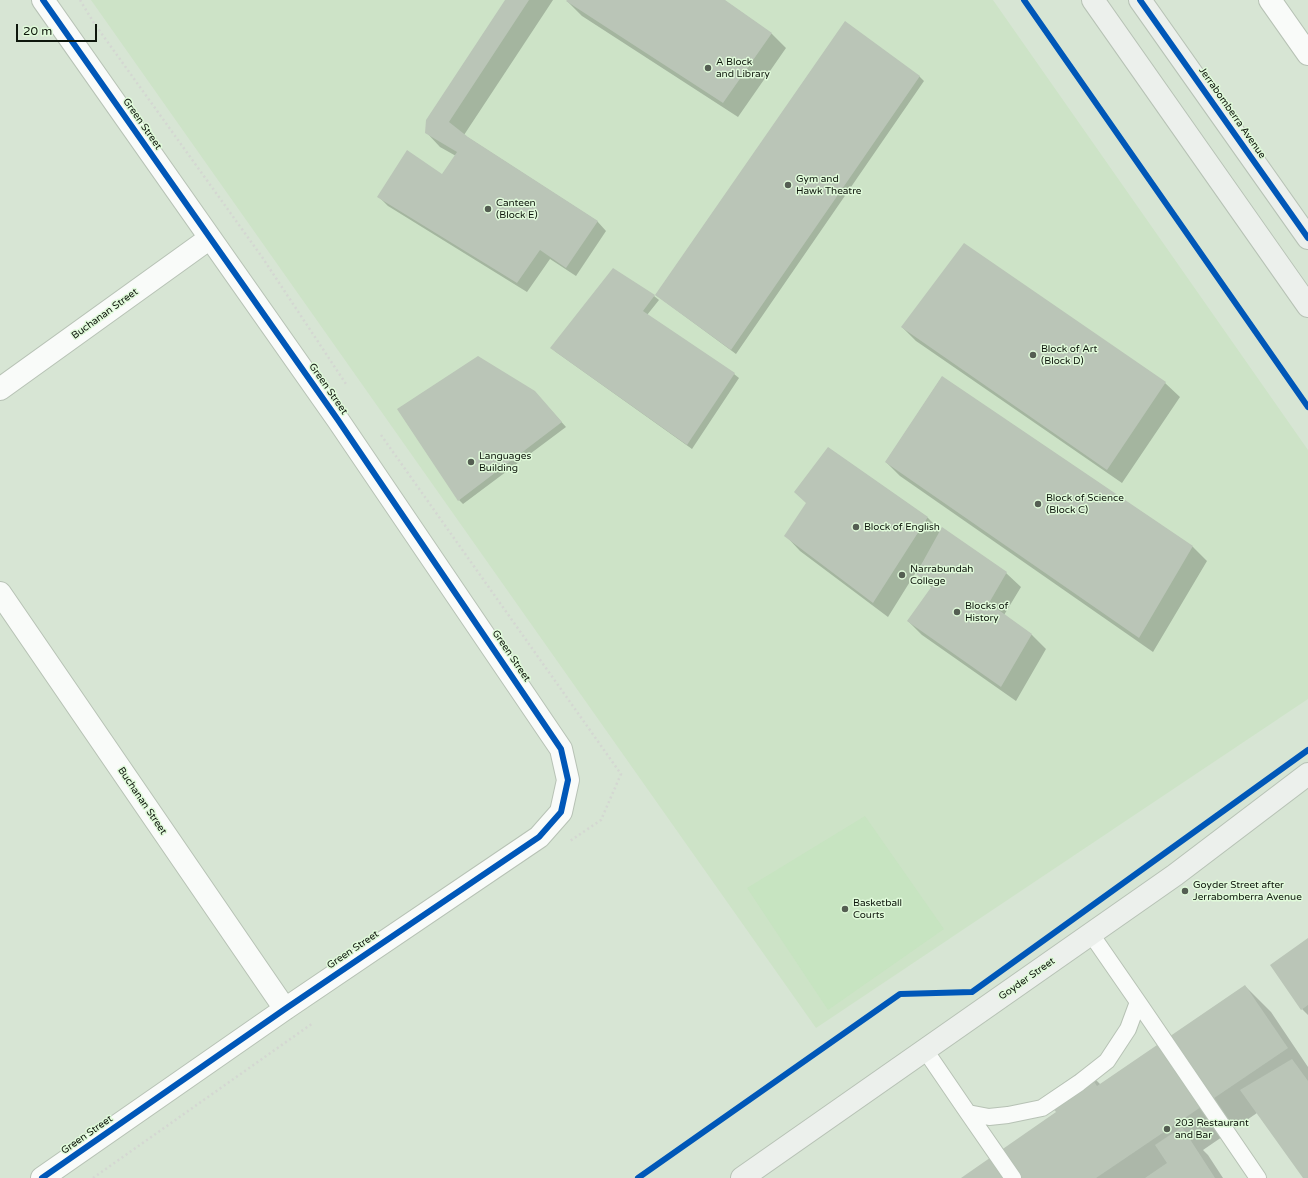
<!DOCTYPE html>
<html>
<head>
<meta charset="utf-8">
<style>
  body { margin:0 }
  #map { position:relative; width:1308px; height:1178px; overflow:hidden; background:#d7e5d4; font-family:"Varela Round",sans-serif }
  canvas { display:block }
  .scale { position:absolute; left:16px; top:24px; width:81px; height:18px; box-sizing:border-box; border:2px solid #0e160c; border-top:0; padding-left:5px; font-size:12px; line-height:14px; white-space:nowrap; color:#0e160c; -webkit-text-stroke:3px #e0fada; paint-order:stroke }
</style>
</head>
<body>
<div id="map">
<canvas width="1308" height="1178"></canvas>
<div class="scale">20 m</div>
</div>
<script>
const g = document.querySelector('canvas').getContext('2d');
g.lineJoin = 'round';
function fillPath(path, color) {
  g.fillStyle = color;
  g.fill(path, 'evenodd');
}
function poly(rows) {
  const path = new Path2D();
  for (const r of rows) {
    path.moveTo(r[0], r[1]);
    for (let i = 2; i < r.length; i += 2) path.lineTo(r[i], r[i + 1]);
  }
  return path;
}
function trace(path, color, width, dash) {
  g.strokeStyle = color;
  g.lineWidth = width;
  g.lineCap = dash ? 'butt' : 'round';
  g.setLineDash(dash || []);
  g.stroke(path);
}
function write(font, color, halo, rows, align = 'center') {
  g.font = font + ' "Varela Round",sans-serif';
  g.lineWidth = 3;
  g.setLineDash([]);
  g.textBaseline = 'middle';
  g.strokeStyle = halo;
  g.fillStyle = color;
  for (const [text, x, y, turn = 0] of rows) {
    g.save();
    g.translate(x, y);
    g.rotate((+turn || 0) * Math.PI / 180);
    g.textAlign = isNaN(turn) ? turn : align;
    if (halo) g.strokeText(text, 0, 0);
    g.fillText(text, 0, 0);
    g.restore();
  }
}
fillPath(poly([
  [91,0,993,0,1308,450,1308,699,816,1028]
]), '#cde3c7');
fillPath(poly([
  [865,816,944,929,828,1010,747,888]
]), '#c7e4c1');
fillPath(poly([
  [507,0,553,0,464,135,597,221,606,231,576,276,550,259,527,292,388,206,379,197,442,175,456,156,440,147,426,132],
  [568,0,724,0,772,34,786,48,738,117,582,16,567,1],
  [919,76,924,81,736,354,656,295],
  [654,296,659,300,647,315,734,374,739,378,692,449,556,352,552,348],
  [902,327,1165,383,1180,397,1122,483,916,341],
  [942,377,1193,547,1207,561,1153,652,900,476,886,462],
  [539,397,566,427,463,504,459,500],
  [828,448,928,518,941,531,1006,573,1021,587,1004,615,1032,635,1046,649,1016,701,922,635,908,621,932,588,916,572,888,617,800,551,786,536,808,503],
  [1308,939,1308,1015,1302,1009],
  [1245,986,1271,1012,1308,1067,1308,1178,1305,1178,1257,1113,1203,1150,1208,1155,1223,1178,963,1178,1058,1112,1085,1069,1101,1085]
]), '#0003');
fillPath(poly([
  [505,0,529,0,449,122,468,137,598,221,566,268,540,250,517,283,377,197,407,150,442,174,457,152,425,133,426,120],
  [567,0,725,0,772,33,723,103,566,1],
  [845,21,920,76,731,350,655,295],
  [964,243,1166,382,1107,470,901,327],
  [613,268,655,295,643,311,735,373,687,445,550,348],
  [478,356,535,391,562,422,458,501,397,409],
  [942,376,1193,546,1139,638,885,462],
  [828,447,928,517,873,603,784,536,806,503,794,492],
  [942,527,1007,572,989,603,1032,634,1001,687,907,621,932,586,916,574],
  [1308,938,1308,1005,1301,1010,1270,965],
  [1245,985,1288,1048,1096,1178,961,1178,1056,1112,1043,1097,1085,1068,1097,1086],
  [1292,1059,1308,1081,1308,1178,1303,1178,1240,1090],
  [1182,1127,1215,1178,1145,1178,1167,1163,1155,1145]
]), '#bac5b7');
const lane = poly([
  [1138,1002,1258,1178],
  [925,1050,968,1113,989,1117,1008,1115,1042,1108,1079,1083,1107,1061,1128,1029,1138,1002,1091,934],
  [968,1113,1013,1178]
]);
const street = poly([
  [1270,0,1308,54],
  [0,389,210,238],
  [0,593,285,1009],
  [42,1178,285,1009,539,837,561,812,568,780,561,749,338,420,43,0]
]);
const secondary = poly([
  [1093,0,1308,306],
  [1140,0,1308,238],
  [742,1178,1175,875,1308,774]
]);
trace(lane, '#b7c2b5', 18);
trace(street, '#b7c2b5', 24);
trace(secondary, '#b7c2b5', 24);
trace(poly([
  [80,0,94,23,262,257,346,384],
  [381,435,621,774,601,820,570,841],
  [93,1178,313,1023]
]), '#d4d7d2', 2.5, [2, 3]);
trace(lane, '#f9fbf9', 16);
trace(street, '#f9fbf9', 22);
trace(secondary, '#ecf0ec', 22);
trace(poly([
  [1024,0,1308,407],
  [1140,0,1308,238],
  [42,1178,285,1009,539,837,561,812,568,780,561,749,338,420,43,0],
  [638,1178,900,994,972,992,1308,750]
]), '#0057b8', 6);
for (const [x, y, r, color] of [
  [708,68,4,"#545e52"],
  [788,185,4,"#545e52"],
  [488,209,4,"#545e52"],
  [1033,355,4,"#545e52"],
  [471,462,4,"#545e52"],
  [1038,504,4,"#545e52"],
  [856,527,4,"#545e52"],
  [902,575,4,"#545e52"],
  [957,612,4,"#545e52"],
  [1185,891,4,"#545e52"],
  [845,909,4,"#545e52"],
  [1167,1129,4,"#545e52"]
]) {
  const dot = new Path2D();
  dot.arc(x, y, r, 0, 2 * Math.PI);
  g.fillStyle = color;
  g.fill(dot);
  trace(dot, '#e0fada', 1.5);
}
write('10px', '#0e160c', '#e0fada', [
  ["A Block",716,62],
  ["and Library",716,74],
  ["Gym and",796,179],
  ["Hawk Theatre",796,191],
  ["Canteen",496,203],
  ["(Block E)",496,215],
  ["Block of Art",1041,349],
  ["(Block D)",1041,361],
  ["Languages",479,456],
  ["Building",479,468],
  ["Block of Science",1046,498],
  ["(Block C)",1046,510],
  ["Block of English",864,527],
  ["Narrabundah",910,569],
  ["College",910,581],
  ["Blocks of",965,606],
  ["History",965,618],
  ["Goyder Street after",1193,885],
  ["Jerrabomberra Avenue",1193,897],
  ["Basketball",853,903],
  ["Courts",853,915],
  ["203 Restaurant",1175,1123],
  ["and Bar",1175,1135]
], 'left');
write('10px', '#0e160c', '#e0fada', [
  ["Jerrabomberra Avenue",1232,113,55],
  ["Green Street",142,124,55],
  ["Buchanan Street",105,314,-36],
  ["Green Street",328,389,55],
  ["Green Street",511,656,56],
  ["Buchanan Street",142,801,56],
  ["Green Street",353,950,-34],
  ["Goyder Street",1027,979,-35],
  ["Green Street",87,1135,-35]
]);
</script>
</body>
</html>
